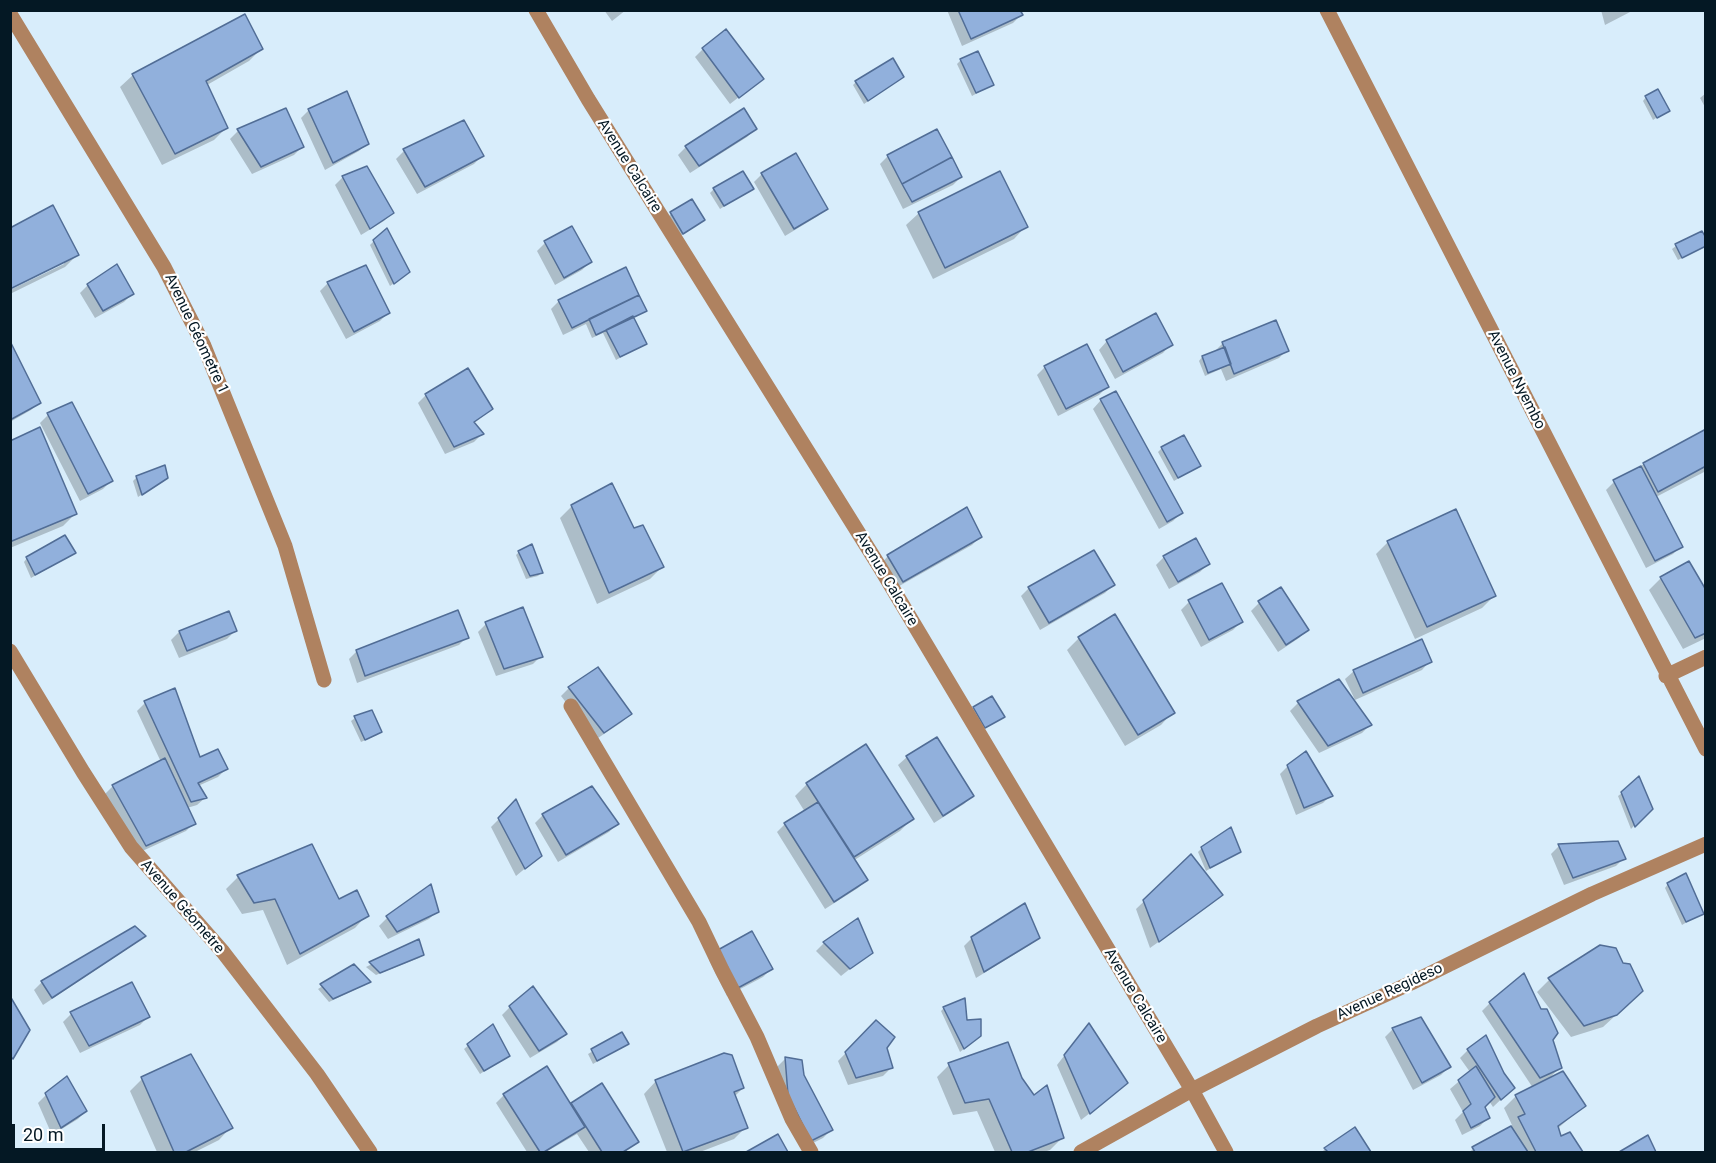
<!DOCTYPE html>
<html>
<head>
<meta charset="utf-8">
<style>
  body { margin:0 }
  #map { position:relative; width:1716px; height:1163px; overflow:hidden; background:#d8edfb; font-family:Roboto,sans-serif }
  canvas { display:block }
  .frame { position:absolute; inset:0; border:12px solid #041824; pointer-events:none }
  .scale { position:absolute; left:12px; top:1124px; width:93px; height:27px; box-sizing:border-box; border:3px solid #041824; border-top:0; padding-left:8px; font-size:18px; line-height:21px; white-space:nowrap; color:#041824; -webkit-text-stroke:4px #fff; paint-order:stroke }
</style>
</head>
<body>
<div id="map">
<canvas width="1716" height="1163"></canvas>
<div class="frame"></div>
<div class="scale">20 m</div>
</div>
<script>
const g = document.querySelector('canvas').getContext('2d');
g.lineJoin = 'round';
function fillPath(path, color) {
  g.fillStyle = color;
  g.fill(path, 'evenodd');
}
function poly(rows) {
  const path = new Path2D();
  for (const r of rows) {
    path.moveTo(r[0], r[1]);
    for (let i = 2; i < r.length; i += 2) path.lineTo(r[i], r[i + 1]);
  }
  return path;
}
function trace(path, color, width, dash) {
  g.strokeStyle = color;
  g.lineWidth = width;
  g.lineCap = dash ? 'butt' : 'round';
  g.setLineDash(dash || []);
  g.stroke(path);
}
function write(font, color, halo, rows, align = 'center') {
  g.font = font + ' Roboto,sans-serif';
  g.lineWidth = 4.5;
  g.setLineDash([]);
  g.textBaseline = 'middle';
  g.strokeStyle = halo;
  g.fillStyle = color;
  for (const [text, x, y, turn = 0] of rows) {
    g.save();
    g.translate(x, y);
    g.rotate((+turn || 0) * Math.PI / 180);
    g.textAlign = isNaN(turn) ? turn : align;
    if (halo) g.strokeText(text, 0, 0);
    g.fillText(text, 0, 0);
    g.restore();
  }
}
fillPath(poly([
  [604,10,626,10,612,21],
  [947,10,1019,10,1021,15,1013,23,962,46],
  [1601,10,1634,10,1605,25],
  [245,16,261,49,249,61,207,85,226,128,214,140,162,165,120,87,133,75],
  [703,49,762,79,730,104,695,57],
  [961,60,992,85,972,96,957,64],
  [899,80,864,104,853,85,856,82],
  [1706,93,1706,109,1700,98],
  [1646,97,1668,110,1653,120,1643,101],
  [285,110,302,147,294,155,252,174,230,139,238,131],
  [309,110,367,143,359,151,325,170,301,118],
  [755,129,747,137,690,173,678,155,686,147],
  [404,151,482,156,474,164,417,194,396,159],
  [888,156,961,177,953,185,903,209,880,164],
  [999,173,1026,226,1014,239,933,279,906,225,919,213],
  [762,174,826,208,818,216,785,236,754,182],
  [343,177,392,213,384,221,361,235,335,185],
  [714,189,752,189,720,209,710,193],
  [671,214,704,220,679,237,668,217],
  [572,228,590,262,582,270,555,285,537,251,545,243],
  [374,241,405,275,390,286,370,245],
  [1676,246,1706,246,1678,260,1672,249],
  [77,255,65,267,10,294,10,290,64,264,64,260],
  [328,283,388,313,380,321,346,339,320,291],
  [88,285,132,294,124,302,95,318,80,293],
  [559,301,645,311,632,319,645,344,616,360,603,333,592,338,586,324,563,335,551,309],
  [1275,322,1287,350,1279,358,1226,381,1221,369,1205,376,1199,361,1202,357,1214,352,1222,344],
  [1107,341,1171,344,1163,353,1115,379,1099,350],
  [10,344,39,402,31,410,10,422],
  [1045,367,1107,387,1099,395,1058,416,1037,375],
  [468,371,492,409,473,424,482,434,474,442,445,454,418,403,426,395],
  [1101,400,1181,513,1173,521,1159,529,1093,409],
  [48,415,111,481,103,489,80,501,40,423],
  [1706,431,1706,471,1656,497,1681,546,1673,554,1646,568,1606,490,1614,482,1644,464],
  [10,442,75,514,63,526,10,548],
  [1162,448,1199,466,1174,481,1158,452],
  [137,477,167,478,138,497,133,481],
  [572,506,633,530,662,567,650,579,597,604,560,518],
  [966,509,980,537,972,545,894,589,880,565,888,556],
  [1388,542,1494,596,1482,608,1415,639,1376,554],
  [519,552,541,573,538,576,526,579,516,555],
  [74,553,31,578,24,562,27,558],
  [1164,557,1208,564,1200,572,1169,589,1156,565],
  [1661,578,1706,593,1706,638,1683,649,1649,590],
  [1113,585,1105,593,1040,630,1021,596,1029,588],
  [1189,602,1241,622,1233,630,1201,647,1181,610],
  [1259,603,1307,630,1299,638,1278,652,1251,611],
  [228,613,235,631,227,639,179,658,171,640,179,632],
  [486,624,541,656,533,664,496,676,478,632],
  [467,637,459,645,357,683,349,659,357,651],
  [1079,638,1173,712,1161,725,1125,746,1067,650],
  [1430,661,1422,670,1355,700,1345,679,1354,671],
  [598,669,630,714,622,722,595,740,561,696,569,688],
  [1339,681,1370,725,1362,733,1319,753,1290,711,1298,703],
  [174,690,199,759,226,769,218,777,198,786,205,798,197,805,187,808,194,823,186,831,138,853,105,794,113,786,161,762,137,711,145,703],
  [974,708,1003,717,981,731,970,712],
  [355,718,380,732,377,735,361,742,351,721],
  [936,739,972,796,964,804,934,823,898,765,907,757],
  [1288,766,1331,795,1323,803,1296,815,1280,774],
  [807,784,912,819,900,831,853,861,866,880,858,888,825,909,777,832,785,824,805,812,795,796],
  [1622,793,1651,808,1631,829,1618,796],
  [516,802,540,856,516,876,491,827],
  [543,815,617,824,609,832,558,862,535,823],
  [1559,846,1624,858,1616,866,1564,885,1551,854],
  [1202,848,1239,852,1206,871,1198,852],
  [1191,856,1221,895,1213,903,1150,948,1136,909],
  [238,877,338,901,367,915,355,928,287,965,263,910,242,914,226,889],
  [1668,884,1702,913,1682,925,1665,888],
  [430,886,438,911,429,919,388,939,379,926,387,918],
  [857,920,871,952,841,976,816,951,824,943],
  [144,936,136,943,43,1005,34,990,42,982],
  [1038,937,1030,945,976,978,964,946,972,938],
  [418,941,422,955,419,958,376,975,366,967],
  [717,952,771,969,763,977,727,996,709,960],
  [354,966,368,982,365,985,329,1002,318,989],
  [1549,980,1629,1003,1603,1027,1571,1037,1537,992],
  [1490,1003,1551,1039,1561,1067,1547,1080,1584,1106,1557,1129,1560,1138,1569,1134,1581,1152,1469,1152,1512,1125,1504,1108,1516,1096,1533,1088,1482,1011],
  [510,1007,565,1034,557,1042,530,1058,502,1015],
  [944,1008,966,1022,975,1040,960,1052,941,1011],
  [71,1014,148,1017,140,1025,80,1053,63,1022],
  [876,1022,891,1068,883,1076,848,1085,838,1061],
  [492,1026,508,1056,480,1074,464,1049],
  [1393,1029,1449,1067,1441,1075,1413,1090,1385,1037],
  [1082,1033,1118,1091,1081,1120,1057,1065],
  [622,1034,627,1044,593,1064,588,1054],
  [1468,1050,1503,1074,1513,1088,1493,1107,1489,1101,1483,1107,1488,1118,1480,1126,1462,1135,1455,1120,1463,1112,1450,1089,1470,1072,1460,1058],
  [785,1059,802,1075,831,1130,823,1138,803,1148,777,1067],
  [949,1065,1021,1078,1062,1138,1050,1150,1044,1152,995,1152,977,1111,953,1115,937,1077],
  [142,1079,231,1127,219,1140,195,1152,157,1152,130,1091],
  [656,1081,743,1088,734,1097,746,1127,734,1139,700,1152,667,1152,644,1094],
  [601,1085,637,1142,625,1152,589,1152,577,1134,546,1152,527,1152,496,1103,504,1095,570,1105],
  [46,1095,86,1111,78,1119,52,1135,38,1103],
  [1355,1129,1370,1152,1322,1152,1325,1149],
  [777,1136,786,1152,749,1152]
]), '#0003');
const building = poly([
  [958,10,1020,10,1023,15,971,39,958,10],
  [245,14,263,49,206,81,228,128,175,154,132,74,245,14],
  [726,29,764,79,739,98,702,48,726,29],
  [978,51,994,85,976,93,960,59,978,51],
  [893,58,904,77,868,101,855,81,893,58],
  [1658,89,1670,111,1657,118,1645,96,1658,89],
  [347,91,369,144,333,163,308,109,347,91],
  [286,108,304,147,261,167,237,129,286,108],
  [744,108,757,129,699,166,685,146,744,108],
  [464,120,484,156,425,187,403,149,464,120],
  [937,129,952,157,902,184,887,155,937,129],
  [796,153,828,209,794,229,761,173,796,153],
  [952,157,962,177,912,202,902,184,952,157],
  [367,166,394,213,370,229,342,176,367,166],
  [743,171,754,189,724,206,713,188,743,171],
  [1000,171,1028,227,945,268,918,212,1000,171],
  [692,199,705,220,683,234,670,212,692,199],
  [53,205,79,255,10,289,10,228,53,205],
  [572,226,592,262,564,278,544,241,572,226],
  [387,228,410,272,394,284,373,240,387,228],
  [1702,231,1706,238,1706,246,1682,258,1675,244,1702,231],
  [117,264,134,294,103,311,87,284,117,264],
  [366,265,390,313,354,332,327,282,366,265],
  [626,267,639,295,572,328,558,300,626,267],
  [639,295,647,311,596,335,589,319,639,295],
  [1156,313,1173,345,1123,372,1106,340,1156,313],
  [633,316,647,344,620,357,606,330,633,316],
  [1276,320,1289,351,1234,374,1222,342,1276,320],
  [10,341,41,403,10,420,10,341],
  [1087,344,1109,387,1066,409,1044,366,1087,344],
  [1225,347,1231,364,1208,373,1202,356,1225,347],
  [468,368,493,409,474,422,484,434,454,447,425,394,468,368],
  [1116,391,1183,513,1167,522,1100,399,1116,391],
  [72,402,113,481,88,494,47,413,72,402],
  [40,427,77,514,12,541,10,538,10,441,40,427],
  [1706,429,1706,466,1658,492,1643,463,1706,429],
  [1184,435,1201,466,1178,478,1161,447,1184,435],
  [165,465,168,478,142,495,136,476,165,465],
  [1641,466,1683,547,1655,561,1613,480,1641,466],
  [612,483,634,528,643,525,664,567,609,593,571,505,612,483],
  [967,507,982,537,903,582,887,555,967,507],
  [1456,509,1496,596,1427,627,1387,541,1456,509],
  [65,535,76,553,35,575,26,557,65,535],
  [1196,538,1210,564,1178,582,1163,556,1196,538],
  [532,544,543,573,530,576,518,551,532,544],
  [1094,550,1115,585,1049,623,1028,587,1094,550],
  [1689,561,1706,590,1706,633,1695,638,1660,577,1689,561],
  [1222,583,1243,622,1209,640,1188,600,1222,583],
  [1281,587,1309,630,1286,645,1258,601,1281,587],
  [523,607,543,657,504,669,485,622,523,607],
  [458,610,469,638,365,676,356,650,458,610],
  [229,611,237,631,187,651,179,631,229,611],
  [1115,614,1175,713,1138,735,1078,637,1115,614],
  [1422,639,1432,662,1363,693,1353,670,1422,639],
  [598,667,632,714,604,733,568,687,598,667],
  [1339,679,1372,725,1328,746,1297,701,1339,679],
  [175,688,200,757,218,749,228,769,198,783,207,798,191,802,144,701,175,688],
  [992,696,1005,717,985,728,973,707,992,696],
  [372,710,382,732,365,740,354,716,372,710],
  [937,737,974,796,943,816,906,756,937,737],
  [866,744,914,819,854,857,806,783,866,744],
  [1306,751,1333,796,1304,808,1287,765,1306,751],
  [165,758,196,824,146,846,112,785,165,758],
  [1639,776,1653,809,1635,827,1621,792,1639,776],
  [592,786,619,824,566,855,542,814,592,786],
  [516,799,542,856,525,869,498,818,516,799],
  [818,802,868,880,834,902,784,823,818,802],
  [1231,827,1241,852,1210,868,1201,847,1231,827],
  [1618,841,1626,859,1573,878,1558,844,1618,841],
  [312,844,339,899,357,890,369,916,300,954,275,899,254,903,237,875,312,844],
  [1191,854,1223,895,1159,942,1143,900,1191,854],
  [1686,873,1704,914,1686,922,1667,883,1686,873],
  [431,884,439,912,397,932,386,916,431,884],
  [1025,903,1040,938,984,972,971,937,1025,903],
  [858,918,873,953,850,969,823,942,858,918],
  [135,926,146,936,52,998,41,981,135,926],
  [752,931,773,969,736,989,716,951,752,931],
  [419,939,424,955,380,973,369,962,419,939],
  [1600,945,1616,948,1623,963,1630,964,1643,991,1617,1015,1584,1026,1548,978,1600,945],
  [354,964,371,982,333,999,320,984,354,964],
  [1524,973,1541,1009,1547,1009,1558,1033,1553,1040,1562,1068,1540,1078,1489,1002,1524,973],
  [132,982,150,1017,89,1046,70,1012,132,982],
  [533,986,567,1034,539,1051,509,1006,533,986],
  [10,996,30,1030,13,1059,10,1056,10,996],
  [965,998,967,1020,981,1019,981,1036,964,1049,943,1007,965,998],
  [1421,1017,1451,1067,1422,1083,1392,1028,1421,1017],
  [876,1020,895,1037,887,1048,893,1068,856,1078,845,1052,876,1020],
  [1089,1023,1128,1083,1090,1114,1064,1055,1089,1023],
  [493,1024,510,1056,484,1071,467,1044,493,1024],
  [622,1032,629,1044,597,1061,591,1049,622,1032],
  [1486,1035,1504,1073,1515,1088,1501,1100,1467,1049,1486,1035],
  [1008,1042,1022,1078,1034,1095,1047,1085,1064,1138,1028,1152,1012,1152,989,1099,965,1103,948,1063,1008,1042],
  [724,1053,732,1055,744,1088,734,1092,748,1128,683,1152,655,1080,724,1053],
  [191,1054,233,1128,186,1152,174,1152,141,1077,191,1054],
  [785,1057,802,1060,804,1075,833,1130,811,1141,788,1095,785,1057],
  [547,1066,585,1127,544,1152,540,1152,503,1094,547,1066],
  [1476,1066,1495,1097,1485,1107,1490,1118,1471,1128,1463,1111,1471,1104,1458,1080,1476,1066],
  [1563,1071,1586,1106,1558,1126,1561,1136,1570,1132,1583,1152,1536,1152,1518,1117,1525,1114,1515,1095,1563,1071],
  [67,1076,87,1111,61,1128,45,1093,67,1076],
  [602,1083,639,1142,623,1152,602,1152,571,1103,602,1083],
  [1511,1126,1528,1152,1475,1152,1472,1147,1511,1126],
  [1355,1127,1371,1152,1328,1152,1324,1148,1355,1127],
  [778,1134,788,1152,746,1152,778,1134],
  [1648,1135,1656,1152,1619,1152,1648,1135]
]);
fillPath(building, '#91b0dc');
trace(building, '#516d96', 1.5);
trace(poly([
  [536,10,588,99,881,569,1192,1090,1226,1152],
  [1327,10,1706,749],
  [10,14,164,267,204,346,285,546,324,680],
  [10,651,83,772,131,847,223,952,317,1074,370,1152],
  [1666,676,1706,657],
  [571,706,699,922,722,970,757,1037,792,1119,811,1152],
  [1081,1152,1192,1090,1317,1026,1411,983,1592,894,1706,844]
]), '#af8260', 15);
write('15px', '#041824', '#fff', [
  ["Avenue Calcaire",629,166,58],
  ["Avenue Géometre 1",196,334,65],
  ["Avenue Nyembo",1516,380,63],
  ["Avenue Calcaire",886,579,59],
  ["Avenue Géometre",182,907,49],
  ["Avenue Regideso",1390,992,-25],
  ["Avenue Calcaire",1135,996,59]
]);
</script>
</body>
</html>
